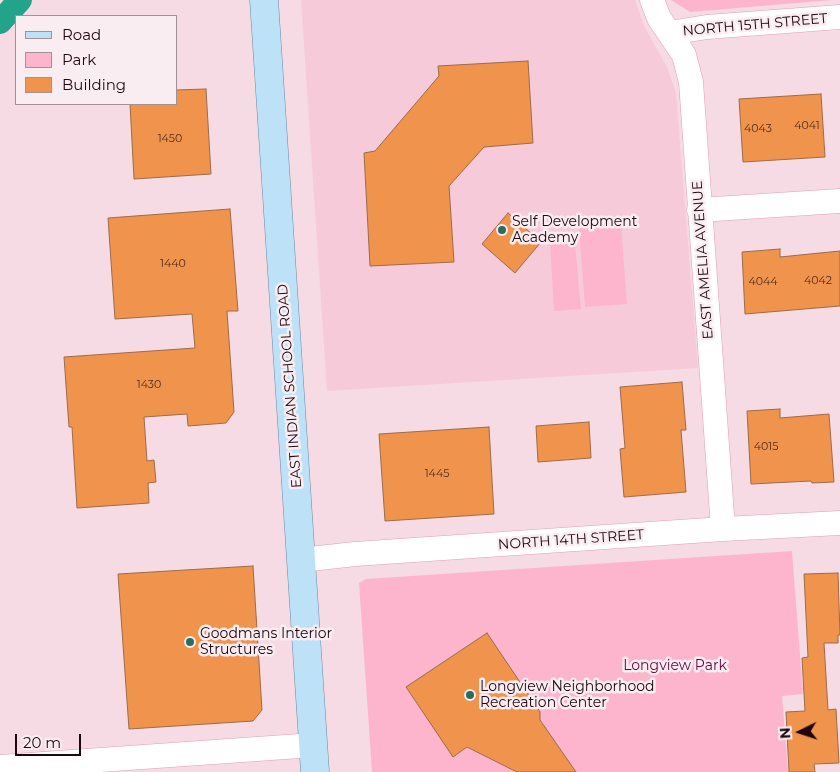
<!DOCTYPE html>
<html>
<head>
<meta charset="utf-8">
<style>
  body { margin:0 }
  #map { position:relative; width:840px; height:772px; overflow:hidden; background:#f6dbe4; font-family:Montserrat,sans-serif }
  canvas { display:block }
  .legend { position:absolute; left:15px; top:15px; width:162px; height:90px; box-sizing:border-box; background:#faedf1; border:1px solid #a29197; margin:0; padding:6px 9px; list-style:none; font-size:15px; color:#1d0710 }
  .legend li { display:flex; align-items:center; gap:10px; height:25px }
  .legend b { width:25px; border:1px solid #a29197 }
  .north { position:absolute; left:775px; top:707px; width:50px; height:50px; -webkit-text-stroke:4px #faedf1; paint-order:stroke; rotate:266deg; font-size:14px; font-weight:700; line-height:20px; text-align:center; color:#1d0710 }
  .north::after { content:''; display:block; margin:auto; width:18px; height:22px; background:#1d0710; clip-path:polygon(50% 0,100% 100%,50% 72%,0 100%) }
  .scale { position:absolute; left:15px; top:734px; width:66px; height:22px; box-sizing:border-box; border:2px solid #1d0710; border-top:0; padding-left:6px; font-size:15px; line-height:18px; white-space:nowrap; color:#1d0710; -webkit-text-stroke:4px #faedf1; paint-order:stroke }
</style>
</head>
<body>
<div id="map">
<canvas width="840" height="772"></canvas>
<ul class="legend">
<li><b style="height:6px;background:#bde2f8"></b>Road</li>
<li><b style="height:14px;background:#fdb5ce"></b>Park</li>
<li><b style="height:14px;background:#f0944d"></b>Building</li>
</ul>
<div class="north">N</div>
<div class="scale">20 m</div>
</div>
<script>
const g = document.querySelector('canvas').getContext('2d');
g.lineJoin = 'round';
function fillPath(path, color) {
  g.fillStyle = color;
  g.fill(path, 'evenodd');
}
function poly(rows) {
  const path = new Path2D();
  for (const r of rows) {
    path.moveTo(r[0], r[1]);
    for (let i = 2; i < r.length; i += 2) path.lineTo(r[i], r[i + 1]);
  }
  return path;
}
function trace(path, color, width, dash) {
  g.strokeStyle = color;
  g.lineWidth = width;
  g.lineCap = dash ? 'butt' : 'round';
  g.setLineDash(dash || []);
  g.stroke(path);
}
function write(font, color, halo, rows, align = 'center') {
  g.font = font + ' Montserrat,sans-serif';
  g.lineWidth = 5;
  g.setLineDash([]);
  g.textBaseline = 'middle';
  g.strokeStyle = halo;
  g.fillStyle = color;
  for (const [text, x, y, turn = 0] of rows) {
    g.save();
    g.translate(x, y);
    g.rotate((+turn || 0) * Math.PI / 180);
    g.textAlign = isNaN(turn) ? turn : align;
    if (halo) g.strokeText(text, 0, 0);
    g.fillText(text, 0, 0);
    g.restore();
  }
}
fillPath(poly([
  [301,0,635,0,645,28,667,67,676,92,698,368,327,391]
]), '#f7cada');
fillPath(poly([
  [671,0,832,0,690,12],
  [621,225,627,304,585,307,579,228],
  [550,242,575,243,581,309,554,311],
  [792,551,803,694,782,696,788,772,372,772,359,583,366,579]
]), '#fdb5ce');
trace(poly([
  [0,22,20,0]
]), '#22a38a', 24);
const building = poly([
  [528,61,533,143,484,147,449,186,454,262,370,266,364,153,375,151,439,76,438,66,528,61],
  [206,89,211,174,134,179,130,104,176,104,176,90,206,89],
  [821,94,825,157,743,162,739,99,821,94],
  [230,209,238,311,227,311,234,412,226,423,188,426,187,414,144,417,147,461,154,460,156,482,148,483,149,503,77,508,72,427,69,427,64,357,195,348,192,314,115,319,108,218,230,209],
  [508,213,541,242,515,273,482,244,508,213],
  [780,249,780,257,840,251,840,306,745,314,742,252,780,249],
  [682,382,686,430,681,430,686,492,624,497,620,449,625,448,620,387,682,382],
  [780,409,780,418,829,414,834,482,812,483,811,481,751,484,747,411,780,409],
  [589,422,591,458,538,462,536,426,589,422],
  [489,427,494,514,385,521,379,434,489,427],
  [253,566,262,710,253,721,129,729,118,574,253,566],
  [838,573,840,635,838,635,838,643,824,643,828,710,836,709,839,763,814,764,815,772,789,772,786,712,805,711,802,658,808,657,804,574,838,573],
  [487,633,534,703,540,712,540,720,576,772,517,772,467,747,453,757,406,687,487,633]
]);
fillPath(building, '#f0944d');
trace(building, '#9c6b48', 1);
const minor = poly([
  [652,0,659,18,684,55,691,82,723,529],
  [670,33,707,27,840,17],
  [699,210,840,201],
  [301,560,355,554,723,529,840,523],
  [0,767,314,745]
]);
const major = poly([
  [264,0,315,772]
]);
trace(minor, '#de9fb5', 25);
trace(major, '#6888a4', 29);
trace(minor, '#fff', 24);
trace(major, '#bde2f8', 28);
for (const [x, y, r, color] of [
  [502,230,5,"#2a6d5e"],
  [190,642,5,"#2a6d5e"],
  [470,695,5,"#2a6d5e"]
]) {
  const dot = new Path2D();
  dot.arc(x, y, r, 0, 2 * Math.PI);
  g.fillStyle = color;
  g.fill(dot);
  trace(dot, '#faedf1', 2);
}
write('11px', '#522a1f', null, [
  ["4041",807,126],
  ["4043",758,129],
  ["1450",170,139],
  ["1440",173,264],
  ["4042",818,281],
  ["4044",763,282],
  ["1430",149,385],
  ["4015",766,447],
  ["1445",437,474]
]);
write('14px', '#1d0710', '#faedf1', [
  ["NORTH 15TH STREET",755,25,-5],
  ["EAST AMELIA AVENUE",703,260,-94],
  ["EAST INDIAN SCHOOL ROAD",290,386,-94],
  ["NORTH 14TH STREET",571,540,-4]
]);
write('14px', '#1d0710', '#faedf1', [
  ["Self Development",512,222],
  ["Academy",512,238],
  ["Goodmans Interior",200,634],
  ["Structures",200,650],
  ["Longview Neighborhood",480,687],
  ["Recreation Center",480,703]
], 'left');
write('14px', '#69033a', '#faedf1', [
  ["Longview Park",675,666]
]);
</script>
</body>
</html>
